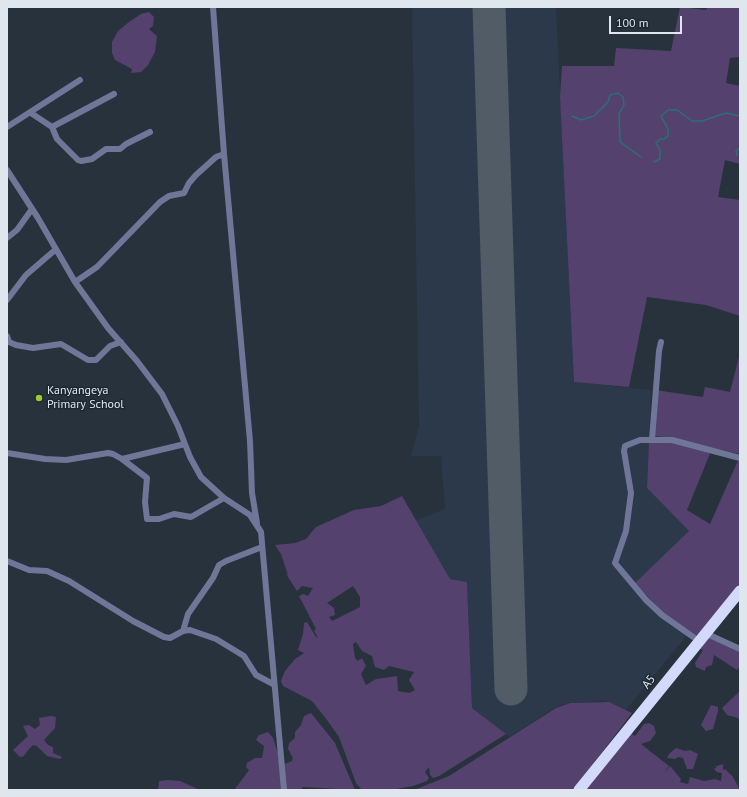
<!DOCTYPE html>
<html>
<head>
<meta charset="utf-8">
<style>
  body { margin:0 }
  #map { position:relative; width:747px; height:797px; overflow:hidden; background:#28323d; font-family:"PT Sans",sans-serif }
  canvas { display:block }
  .frame { position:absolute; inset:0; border:8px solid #dfe6ed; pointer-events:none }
  .scale { position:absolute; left:609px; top:16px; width:73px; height:18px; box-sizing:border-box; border:2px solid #dfe6ed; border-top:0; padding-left:5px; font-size:12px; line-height:14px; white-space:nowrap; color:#dfe6ed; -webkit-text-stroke:3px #1e2833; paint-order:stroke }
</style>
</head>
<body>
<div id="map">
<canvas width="747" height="797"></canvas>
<div class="frame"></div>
<div class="scale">100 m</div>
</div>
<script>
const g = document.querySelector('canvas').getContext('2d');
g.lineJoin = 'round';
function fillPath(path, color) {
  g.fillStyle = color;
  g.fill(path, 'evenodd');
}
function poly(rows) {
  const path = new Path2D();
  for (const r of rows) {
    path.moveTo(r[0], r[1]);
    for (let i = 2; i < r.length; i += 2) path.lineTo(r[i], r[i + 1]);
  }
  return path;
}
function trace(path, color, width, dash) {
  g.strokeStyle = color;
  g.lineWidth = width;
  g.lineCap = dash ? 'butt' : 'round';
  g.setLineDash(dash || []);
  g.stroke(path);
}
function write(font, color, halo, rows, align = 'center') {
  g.font = font + ' "PT Sans",sans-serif';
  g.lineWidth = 3;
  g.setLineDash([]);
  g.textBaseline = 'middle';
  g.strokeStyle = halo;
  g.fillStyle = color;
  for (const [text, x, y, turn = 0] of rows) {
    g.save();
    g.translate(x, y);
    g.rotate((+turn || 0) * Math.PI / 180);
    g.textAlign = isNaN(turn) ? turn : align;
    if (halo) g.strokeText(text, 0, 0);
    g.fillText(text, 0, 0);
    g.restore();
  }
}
fillPath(poly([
  [412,7,556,7,574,382,651,390,647,488,689,531,688,634,626,710,605,701,569,703,556,707,509,737,472,708,467,582,450,579,416,520,445,509,441,456,411,456,419,426]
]), '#2b394a');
fillPath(poly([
  [680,7,706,10,708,7,740,8,740,57,730,58,726,83,740,86,740,164,725,160,718,197,740,200,740,316,706,305,647,297,629,387,574,382,560,97,562,66,614,66,616,48,671,51],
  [149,12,154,17,153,26,149,29,157,36,155,52,148,65,141,72,131,73,132,69,115,60,112,53,112,42,118,31,129,22,141,14],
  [740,353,740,454,665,437,652,436,655,390,703,397,705,387,730,392],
  [649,441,667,441,711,451,687,510,710,524,740,456,740,588,701,634,696,635,662,612,635,583,689,531,647,488],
  [402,496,450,579,467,582,472,708,506,734,439,776,433,778,430,775,429,767,425,772,429,778,427,781,413,786,391,790,361,789,356,783,339,737,327,720,312,701,283,686,281,681,285,671,295,659,304,653,298,650,303,634,304,623,307,622,316,637,318,638,314,630,316,629,299,596,303,594,308,596,313,588,302,586,297,591,286,574,288,575,281,554,275,545,295,543,306,539,316,527,354,510,381,506],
  [353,586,360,597,360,607,332,621,329,617,335,615,334,608,327,603],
  [356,642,362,651,372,656,375,667,384,670,389,666,414,672,409,680,415,690,409,693,398,691,397,676,376,679,366,685,361,674,366,666,362,658,358,661,355,658,353,644],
  [709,637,740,650,740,666,737,670,714,655,712,665,706,667,705,671,696,667,695,663,703,650,700,649],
  [740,691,740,721,738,718,727,715,722,708],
  [609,702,632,713,573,790,414,790,449,776,556,708,570,703],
  [711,705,718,707,718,711,713,729,706,731,701,725],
  [311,713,335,743,355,790,303,787,300,790,231,790,235,789,249,770,246,767,247,763,255,758,262,758,264,746,256,740,259,735,268,732,273,738,282,765,292,761,293,758,288,749,289,743,295,738,295,732,301,725,304,716],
  [51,716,56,717,55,728,44,740,48,745,53,747,53,753,62,757,60,759,47,756,37,746,33,745,28,750,24,756,20,757,13,750,28,736,23,726,29,725,35,729,40,725,39,718],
  [649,723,654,726,656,733,650,741,641,744,669,766,664,773,670,766,681,779,680,782,688,784,690,777,704,781,715,779,721,781,722,773,717,772,714,769,717,767,714,767,723,764,723,770,725,769,733,777,740,790,585,790,630,733,635,736,644,724],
  [676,748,685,751,690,750,698,754,693,769,687,769,683,758,678,757,675,759,667,758,669,754],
  [168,780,180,781,200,790,158,790,159,781]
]), '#54416e');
trace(poly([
  [572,116,581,120,594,116,608,102,610,95,618,93,623,97,624,105,619,114,620,142,641,157],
  [737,155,736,151,740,148],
  [654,162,660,159,660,150,656,143,660,139,664,139,668,136,668,129,661,116,668,110,677,110,692,121,702,121,726,113,740,116]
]), '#297075', 1.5);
trace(poly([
  [489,7,511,689]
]), '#525c66', 33);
trace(poly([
  [213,7,224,154,250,441,252,493,257,523],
  [31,113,52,127,57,139,78,160,81,161,92,159,106,149,120,149,126,144,150,132],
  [7,127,80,80],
  [52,127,114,94],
  [7,170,38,218,75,282,108,328,137,361,162,394,178,426,190,457,201,477,224,498,250,515,261,532,284,790],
  [7,238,17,230,32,209],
  [75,282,97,267,160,202,169,196,184,193,189,183,196,175,216,157,224,154],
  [7,300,26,275,55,250],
  [7,336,9,342,16,345,33,348,61,344,88,360,96,360,110,346,121,342],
  [652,439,659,351,661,342],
  [7,453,45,459,66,460,108,453,113,454,122,459,185,444],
  [122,459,147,478,145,502,147,519,159,519,174,514,191,517,224,498],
  [7,561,29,570,47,571,69,581,133,621,164,637,170,638,183,631,190,630,216,639,244,656,256,675,273,684],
  [183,631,188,614,213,578,219,565,226,561,262,547],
  [705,633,740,649],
  [699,641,662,615,646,600,615,563,626,531,631,493,624,451,625,446,640,440,672,440,740,458]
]), '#707698', 6);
trace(poly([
  [579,790,740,591]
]), '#d3d9fb', 11);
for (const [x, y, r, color] of [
  [39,398,4,"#9dca30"]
]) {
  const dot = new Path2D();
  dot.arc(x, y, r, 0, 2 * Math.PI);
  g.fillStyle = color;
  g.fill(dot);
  trace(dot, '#1e2833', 1.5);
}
write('12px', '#dfe6ed', '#1e2833', [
  ["Kanyangeya",47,391],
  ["Primary School",47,405]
], 'left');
write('12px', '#dfe6ed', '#1e2833', [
  ["A5",649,682,-52]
]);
</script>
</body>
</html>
